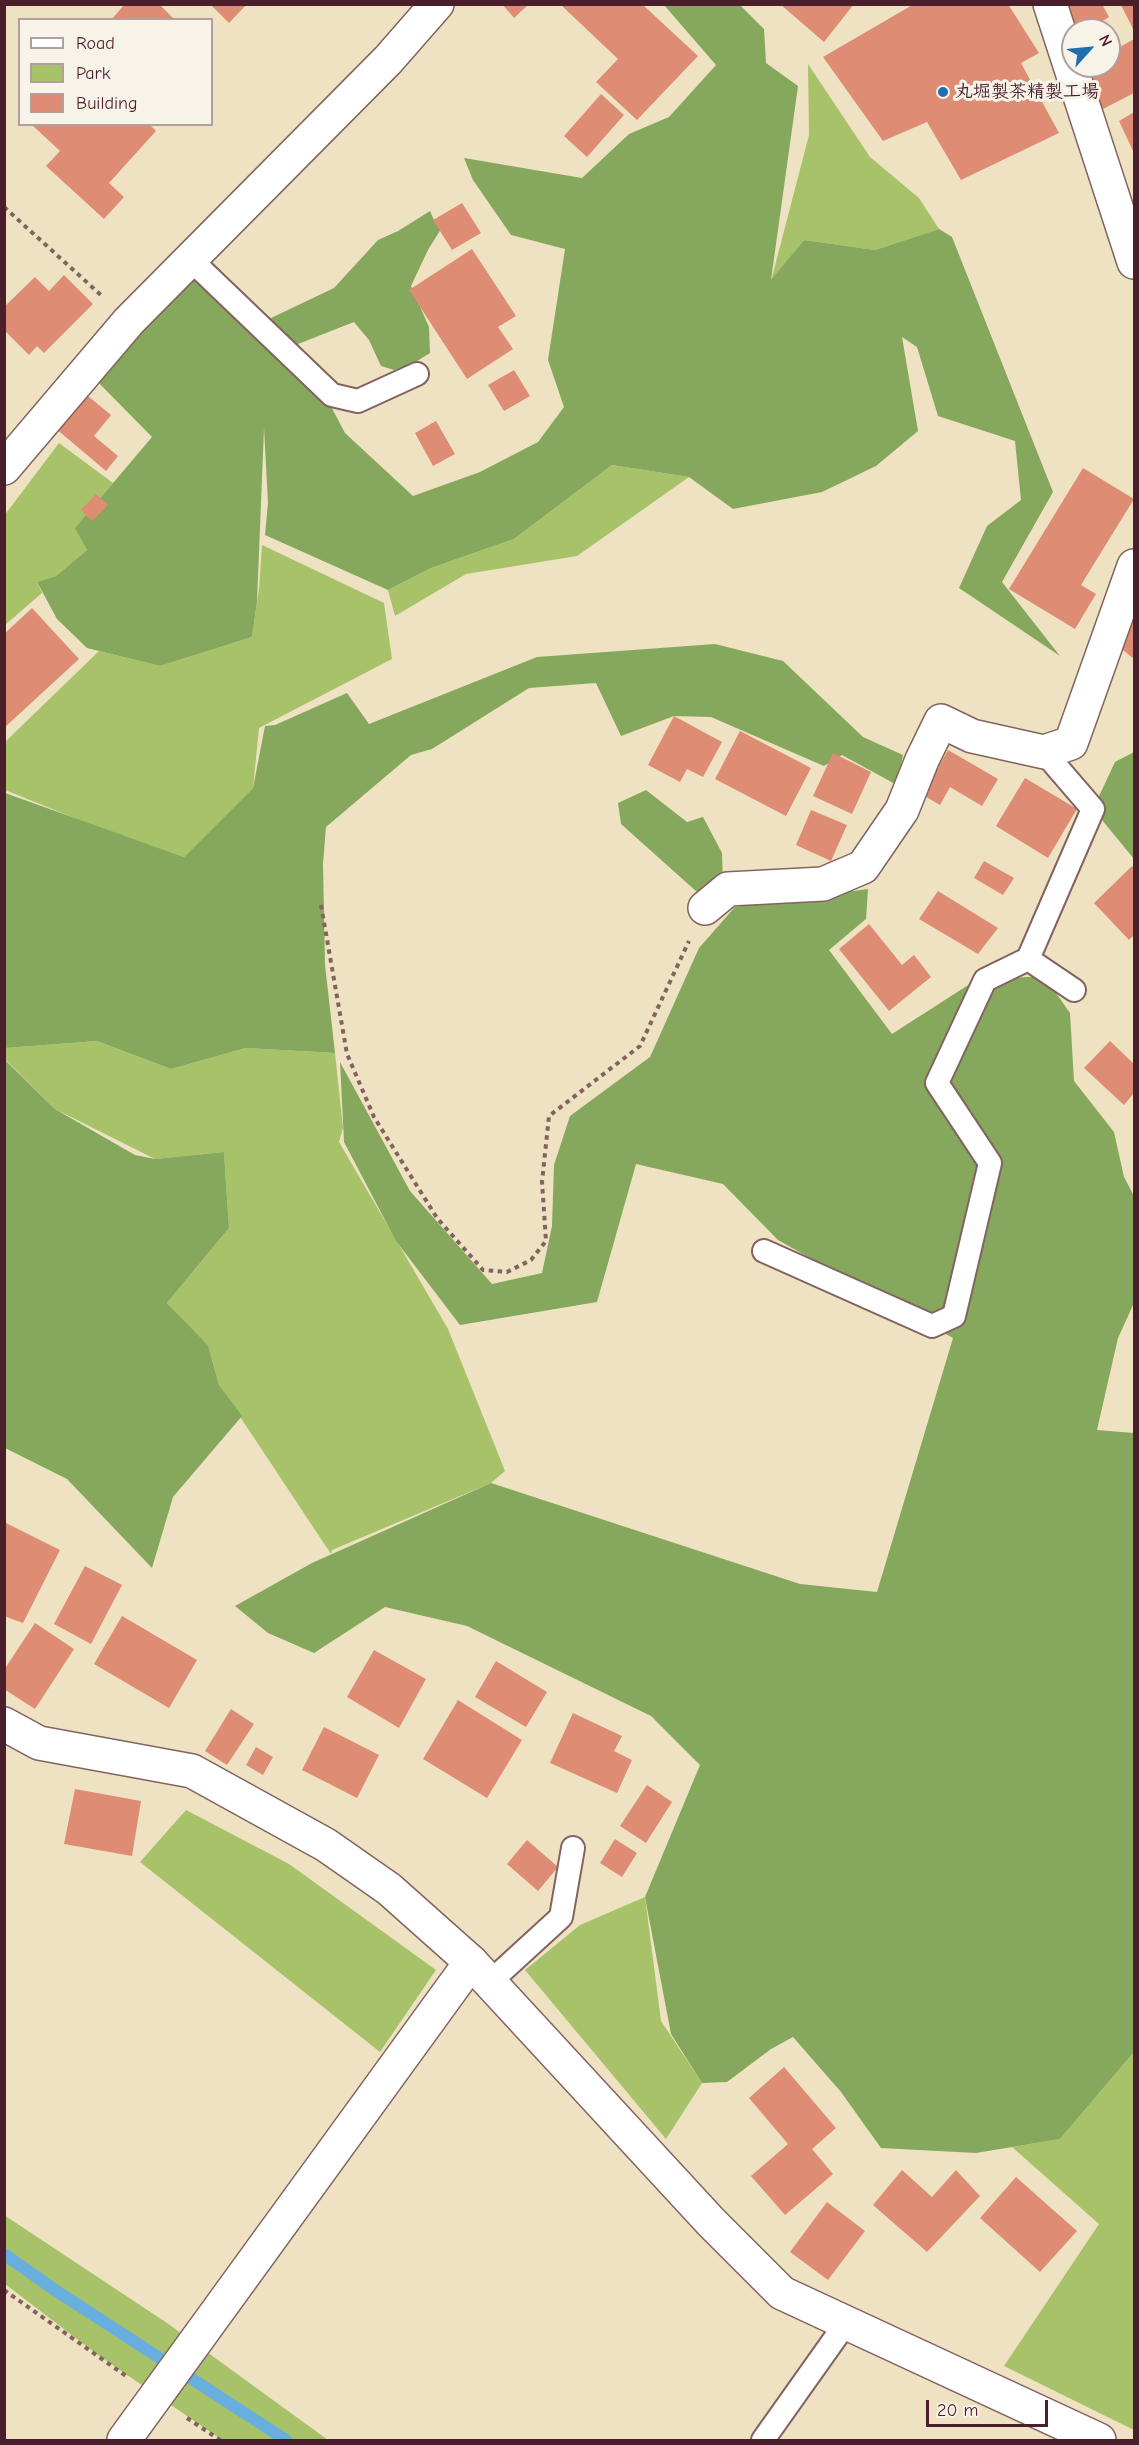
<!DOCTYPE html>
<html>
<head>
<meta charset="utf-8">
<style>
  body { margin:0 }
  #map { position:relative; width:1139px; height:2445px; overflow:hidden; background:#eee2c3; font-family:"Comic Neue",sans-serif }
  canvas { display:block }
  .frame { position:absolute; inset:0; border:6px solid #4a1f2b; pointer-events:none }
  .legend { position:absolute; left:18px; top:18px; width:195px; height:108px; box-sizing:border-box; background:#f7f3e8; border:2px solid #b29e9c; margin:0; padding:8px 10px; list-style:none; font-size:18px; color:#4a1f2b }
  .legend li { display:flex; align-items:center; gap:12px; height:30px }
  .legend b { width:30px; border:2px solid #b29e9c }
  .north { position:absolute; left:1061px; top:18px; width:60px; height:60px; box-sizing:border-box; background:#f7f3e8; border:2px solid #b29e9c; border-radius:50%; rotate:63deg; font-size:16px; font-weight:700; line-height:24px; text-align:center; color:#4a1f2b }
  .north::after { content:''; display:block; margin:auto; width:21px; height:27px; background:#1f6fb2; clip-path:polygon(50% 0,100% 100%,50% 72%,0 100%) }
  .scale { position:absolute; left:926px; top:2400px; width:122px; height:27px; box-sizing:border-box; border:3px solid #4a1f2b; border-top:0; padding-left:8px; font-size:18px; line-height:21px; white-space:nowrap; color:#4a1f2b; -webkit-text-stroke:4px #f7f3e8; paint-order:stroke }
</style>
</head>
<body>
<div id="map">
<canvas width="1139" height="2445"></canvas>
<div class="frame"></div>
<ul class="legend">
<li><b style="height:8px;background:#fff"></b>Road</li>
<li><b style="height:16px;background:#a7c268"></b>Park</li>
<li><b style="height:16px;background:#de8d74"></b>Building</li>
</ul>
<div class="north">N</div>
<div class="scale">20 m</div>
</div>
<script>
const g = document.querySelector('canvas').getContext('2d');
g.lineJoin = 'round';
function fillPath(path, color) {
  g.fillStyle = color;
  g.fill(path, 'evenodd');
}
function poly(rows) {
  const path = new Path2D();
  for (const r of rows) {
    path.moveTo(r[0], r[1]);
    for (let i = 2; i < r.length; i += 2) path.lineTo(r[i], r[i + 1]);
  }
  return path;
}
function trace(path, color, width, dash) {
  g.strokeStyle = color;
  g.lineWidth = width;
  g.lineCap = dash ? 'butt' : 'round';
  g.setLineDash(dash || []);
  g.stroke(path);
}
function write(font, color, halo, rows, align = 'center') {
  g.font = font + ' "Comic Neue","Klee One",sans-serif';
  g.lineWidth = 6;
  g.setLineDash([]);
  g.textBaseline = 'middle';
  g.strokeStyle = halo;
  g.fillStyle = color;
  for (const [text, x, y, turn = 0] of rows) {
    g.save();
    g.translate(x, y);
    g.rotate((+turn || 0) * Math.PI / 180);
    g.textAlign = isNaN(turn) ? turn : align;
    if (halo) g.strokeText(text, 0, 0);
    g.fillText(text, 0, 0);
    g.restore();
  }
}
fillPath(poly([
  [808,64,870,157,919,198,939,229,875,250,804,240,771,281,809,135],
  [59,443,113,483,76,528,87,550,56,576,37,582,42,593,5,625,4,516],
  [612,465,689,477,577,556,466,574,395,616,388,590,431,568,514,539],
  [262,545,384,603,392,659,259,728,253,788,184,857,82,821,5,790,5,742,99,651,160,666,252,637,259,589],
  [97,1041,171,1069,246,1048,335,1053,343,1128,339,1142,448,1329,505,1471,491,1483,332,1550,331,1554,219,1385,208,1345,167,1303,229,1228,224,1152,155,1159,55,1109,5,1059,4,1048],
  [186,1810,289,1864,436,1970,380,2052,140,1862],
  [645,1897,661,2021,702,2083,666,2139,525,1970,580,1925],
  [1134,2052,1134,2430,1004,2366,1099,2224,1012,2147,1060,2139],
  [4,2215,167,2323,328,2440,222,2440,98,2355,5,2284]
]), '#a7c268');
fillPath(poly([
  [664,5,740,5,764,29,766,63,798,86,771,280,804,240,875,250,939,229,952,237,1053,492,1002,582,1060,656,959,588,987,526,1021,500,1015,441,938,416,917,347,902,337,918,431,876,466,822,492,733,509,689,477,612,465,514,539,431,568,388,590,265,535,268,503,264,428,257,602,252,637,160,666,87,648,57,619,37,582,56,576,87,550,75,528,152,437,92,376,198,266,248,329,334,288,378,240,398,231,430,211,434,220,441,229,428,250,411,286,429,327,430,353,414,363,394,370,381,366,369,340,354,322,298,344,345,433,413,496,480,472,538,442,564,407,548,360,565,249,511,235,473,180,464,158,582,178,629,134,669,117,716,65],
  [715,644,783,661,863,737,903,755,897,785,842,755,824,766,711,717,674,716,621,736,596,683,529,688,432,749,411,755,326,827,323,864,325,965,335,1053,246,1048,171,1069,97,1041,5,1048,5,793,184,857,253,788,265,726,275,725,347,693,369,724,537,657],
  [1134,752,1134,859,1093,809,1115,762],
  [646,790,687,822,703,817,722,853,723,883,697,892,621,824,618,803],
  [868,889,866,919,829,950,892,1034,976,980,1044,976,1070,1013,1074,1081,1114,1132,1124,1177,1134,1196,1134,1303,1118,1338,1097,1430,1134,1433,1134,2052,1060,2139,976,2153,881,2148,841,2092,793,2037,771,2049,727,2082,702,2083,671,2034,645,1897,700,1765,651,1716,467,1626,385,1607,314,1653,268,1633,235,1606,312,1563,491,1483,800,1584,877,1592,953,1338,778,1240,723,1184,636,1164,597,1302,460,1325,396,1241,344,1142,340,1062,410,1191,492,1284,542,1273,552,1226,554,1165,570,1116,650,1057,699,948,735,907],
  [4,1059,55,1109,135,1155,155,1159,224,1152,229,1228,167,1303,208,1345,219,1385,242,1416,173,1497,152,1568,67,1479,5,1448]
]), '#85a85c');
trace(poly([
  [4,2254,55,2290,286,2440]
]), '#68afdf', 12);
fillPath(poly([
  [125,4,159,4,175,20,111,20],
  [210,4,247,4,229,23],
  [502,4,529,4,514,18],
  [780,4,854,4,824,42],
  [914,4,1008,4,1039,53,1021,63,1059,133,961,180,927,122,883,141,823,57],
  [1073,4,1102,4,1109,17,1089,30,1073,30,1059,11],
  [561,5,643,5,698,56,637,120,596,82,618,59],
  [1121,5,1134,5,1134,31],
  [1134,39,1134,93,1103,109,1081,68,1109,66,1109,53],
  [601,94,624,115,587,157,564,136],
  [1134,112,1134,153,1119,121],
  [31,124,149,124,156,131,109,183,124,197,104,219,46,166,60,151],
  [462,203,481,233,452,250,433,220],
  [472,249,516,316,498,327,513,349,467,379,409,290],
  [64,275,93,304,44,353,37,346,29,355,4,330,4,307,35,277,49,291],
  [514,370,530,396,504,411,488,385],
  [83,392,111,415,94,436,118,456,106,471,54,427],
  [436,421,455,454,433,466,415,433],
  [1083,468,1134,499,1081,585,1096,594,1075,629,1009,589],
  [96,494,108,505,92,521,81,510],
  [32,608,79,659,4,728,4,634],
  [1134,614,1134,659,1113,642],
  [674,716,722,742,703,777,687,769,680,782,648,765],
  [740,731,811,768,786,816,715,779],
  [948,750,998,779,982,806,950,787,940,805,923,795],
  [833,753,871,772,852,814,813,796],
  [1025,778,1077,809,1048,858,996,826],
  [811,810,847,825,831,861,796,845],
  [984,861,1014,878,1003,895,974,878],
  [1132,866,1134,869,1134,935,1129,940,1094,903],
  [938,891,998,928,978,954,919,919],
  [869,924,902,965,914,955,931,977,889,1011,839,949],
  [1110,1041,1134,1064,1134,1093,1124,1105,1084,1068],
  [4,1522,60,1550,23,1623,4,1616],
  [85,1566,122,1585,91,1644,54,1624],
  [122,1616,197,1660,169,1708,94,1664],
  [35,1623,74,1649,35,1709,4,1689,4,1670],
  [374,1650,426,1679,399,1728,347,1697],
  [496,1661,547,1692,526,1727,475,1697],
  [458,1700,522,1740,487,1798,423,1759],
  [231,1709,254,1724,227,1765,205,1751],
  [573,1713,622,1736,614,1751,632,1760,617,1793,550,1763],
  [324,1727,379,1755,357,1798,302,1770],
  [256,1747,273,1757,263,1775,246,1765],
  [647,1785,672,1802,646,1843,620,1826],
  [75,1789,141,1801,132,1856,64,1844],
  [615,1839,637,1853,622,1877,600,1863],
  [527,1840,558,1867,538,1891,507,1864],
  [784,2067,836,2128,812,2149,833,2174,785,2215,751,2176,788,2144,749,2098],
  [902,2170,932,2197,956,2170,980,2196,927,2252,873,2205],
  [1016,2177,1077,2231,1040,2272,980,2218],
  [827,2202,865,2231,828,2280,790,2252]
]), '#de8d74');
const service = poly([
  [189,258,332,395,358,401,417,374],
  [1028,959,1074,990],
  [764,1251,932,1326,954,1316,990,1163,937,1083,985,980,1028,959,1093,809,1044,752],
  [490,1982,561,1917,573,1848],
  [763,2440,846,2323]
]);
const minor = poly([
  [1050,4,1134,262],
  [705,908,728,889,823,884,863,867,902,810,922,760,941,721,972,736,1044,752,1071,743,1134,566],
  [124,2440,471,1962]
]);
const tertiary = poly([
  [4,468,129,321,388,60,437,4],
  [4,1724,39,1743,192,1771,326,1845,389,1889,471,1962,711,2222,782,2293,1099,2440]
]);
trace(service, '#836360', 26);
trace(minor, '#836360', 36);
trace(tertiary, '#836360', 36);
trace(poly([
  [4,207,102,296],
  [321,905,347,1054,374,1117,437,1218,483,1270,507,1272,531,1260,546,1241,542,1182,549,1116,640,1046,689,941],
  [4,2290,126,2376],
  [187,2418,220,2440]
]), '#836360', 4, [4.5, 4.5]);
trace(service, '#fff', 22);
trace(minor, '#fff', 33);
trace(tertiary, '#fff', 33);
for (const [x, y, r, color] of [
  [943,92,6,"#1f6fb2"]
]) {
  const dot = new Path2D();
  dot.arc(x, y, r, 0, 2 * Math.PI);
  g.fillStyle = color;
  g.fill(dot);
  trace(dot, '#f7f3e8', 2);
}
write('bold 18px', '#4a1f2b', '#f7f3e8', [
  ["丸堀製茶精製工場",955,92]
], 'left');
</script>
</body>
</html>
